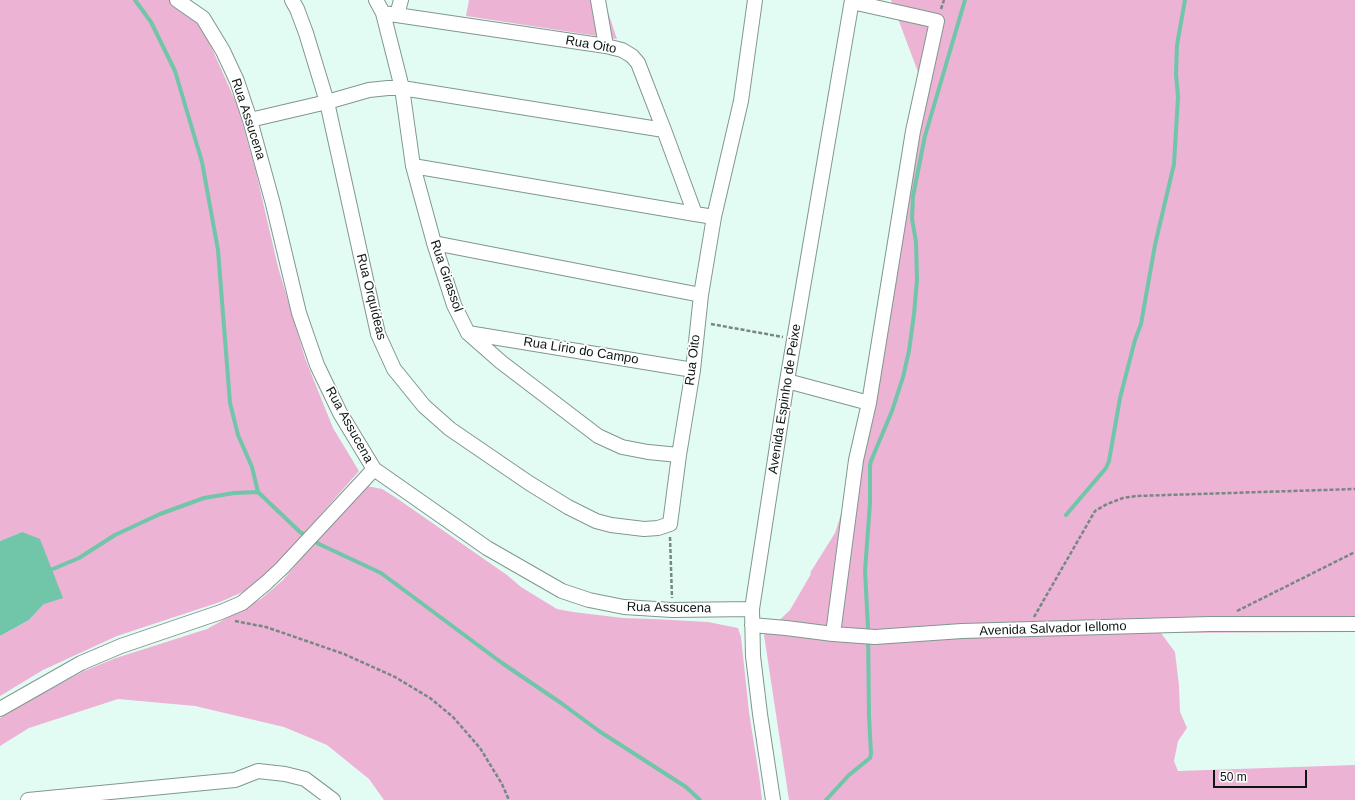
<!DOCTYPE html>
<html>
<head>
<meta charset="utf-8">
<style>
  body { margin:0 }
  #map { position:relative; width:1355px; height:800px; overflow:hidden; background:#e3fcf3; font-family:Arial,sans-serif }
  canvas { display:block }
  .scale { position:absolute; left:1213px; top:770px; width:94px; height:18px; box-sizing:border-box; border:2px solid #0d1613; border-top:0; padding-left:5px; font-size:12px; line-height:14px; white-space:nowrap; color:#0d1613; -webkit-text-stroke:3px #fff; paint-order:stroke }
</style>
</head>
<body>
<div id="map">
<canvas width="1355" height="800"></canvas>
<div class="scale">50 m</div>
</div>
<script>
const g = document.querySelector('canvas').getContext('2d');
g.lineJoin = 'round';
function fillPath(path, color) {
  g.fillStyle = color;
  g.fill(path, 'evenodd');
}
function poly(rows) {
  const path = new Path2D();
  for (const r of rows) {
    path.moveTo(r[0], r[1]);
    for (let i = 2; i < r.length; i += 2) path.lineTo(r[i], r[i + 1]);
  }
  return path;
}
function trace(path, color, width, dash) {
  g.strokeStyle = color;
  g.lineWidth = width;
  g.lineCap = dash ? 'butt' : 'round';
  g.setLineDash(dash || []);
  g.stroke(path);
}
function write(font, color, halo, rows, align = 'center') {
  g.font = font + ' Arial,sans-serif';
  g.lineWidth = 3.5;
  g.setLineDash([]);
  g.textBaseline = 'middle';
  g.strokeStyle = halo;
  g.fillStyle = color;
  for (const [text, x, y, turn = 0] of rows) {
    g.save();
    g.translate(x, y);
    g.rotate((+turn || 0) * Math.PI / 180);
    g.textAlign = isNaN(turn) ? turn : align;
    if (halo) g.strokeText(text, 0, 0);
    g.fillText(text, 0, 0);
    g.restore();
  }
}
fillPath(poly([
  [0,0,187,0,202,26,238,107,256,172,278,267,305,358,333,428,359,471,272,570,245,591,220,602,117,636,43,670,0,696,0,636,29,620,44,604,22,532,0,541],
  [469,0,604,0,617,39,466,16],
  [891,0,1355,0,1355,632,1161,633,1175,652,1179,686,1180,712,1187,728,1178,741,1174,761,1178,771,1355,765,1355,800,789,800,764,635,790,610,811,574,810,573,835,533,854,473,921,80],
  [367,486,382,489,395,497,507,575,521,587,557,609,573,612,623,618,654,619,708,622,738,628,741,637,749,712,760,782,762,800,384,800,369,779,327,745,284,727,195,706,118,699,29,728,0,746,0,718,27,702,84,671,116,658,207,629,261,599,283,580,316,541]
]), '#ecb3d5');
fillPath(poly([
  [22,532,40,539,63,598,44,604,29,620,0,636,0,541]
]), '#71c5a9');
trace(poly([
  [135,0,151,22,175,71,202,162,218,250,230,403,238,435,252,467,258,492,300,532,319,544,381,573,502,663,561,703,599,731,686,787,700,800],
  [1066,515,1106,468,1109,461,1120,398,1135,340,1141,324,1155,245,1174,164,1178,97,1176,74,1177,45,1185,0],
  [48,571,79,558,115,535,160,514,204,498,234,493,258,492],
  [826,800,849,775,870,758,871,754,869,716,868,628,865,571,870,503,870,466,871,461,892,411,903,377,909,351,914,314,917,280,916,242,912,219,913,196,925,136,965,0]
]), '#71c5a9', 4);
const minor = poly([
  [177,0,203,18,223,51,237,81,250,120,273,204,299,313,317,365,340,413,374,469,487,548,562,591,589,600,624,607,672,610,752,609],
  [292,0,297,9,306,33,327,102,378,334,394,369,424,406,450,429,529,483,568,507,596,521,611,525,644,529,658,528,670,524,679,455,693,370,701,295,714,217,695,214,664,130,638,63,632,56,622,50,606,46,383,13],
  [376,0,383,13,402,88,413,166,434,243,454,305,468,333,501,362,598,436,622,447,648,452,679,455],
  [598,0,606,46],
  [397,15,401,0],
  [250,120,327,102,369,90,388,88,402,88,664,130],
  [413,166,695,214],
  [714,217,741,101,755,0],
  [434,243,701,295],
  [468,333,693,370],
  [787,381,869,403],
  [752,625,786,628,833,634,875,637,962,631,1210,624,1355,624],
  [833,634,856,460,869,403,913,131,937,21,852,2],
  [0,709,81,663,121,646,221,612,242,603,266,583,282,568,374,469],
  [28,800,235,780,258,771,285,774,305,779,333,800],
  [773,800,760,714,753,656,752,609,787,381,852,0]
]);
trace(minor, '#80978e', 16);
trace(poly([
  [941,9,944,0],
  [711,324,783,337],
  [670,537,672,598],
  [1237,611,1355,552],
  [1034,617,1095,511,1107,504,1123,498,1136,496,1355,489],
  [235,621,266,627,344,654,395,677,430,698,453,717,480,748,502,784,509,800]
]), '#778882', 2.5, [4, 2]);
trace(minor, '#fff', 14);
write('13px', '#0d1613', '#fff', [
  ["Rua Oito",591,45,10],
  ["Rua Assucena",248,119,72],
  ["Rua Girassol",446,276,71],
  ["Rua Orquídeas",371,297,76],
  ["Rua Lírio do Campo",581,351,9],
  ["Rua Oito",693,360,-83],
  ["Avenida Espinho de Peixe",785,399,-81],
  ["Rua Assucena",349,425,61],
  ["Rua Assucena",669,608,1],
  ["Avenida Salvador Iellomo",1053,629,-2]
]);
</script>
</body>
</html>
